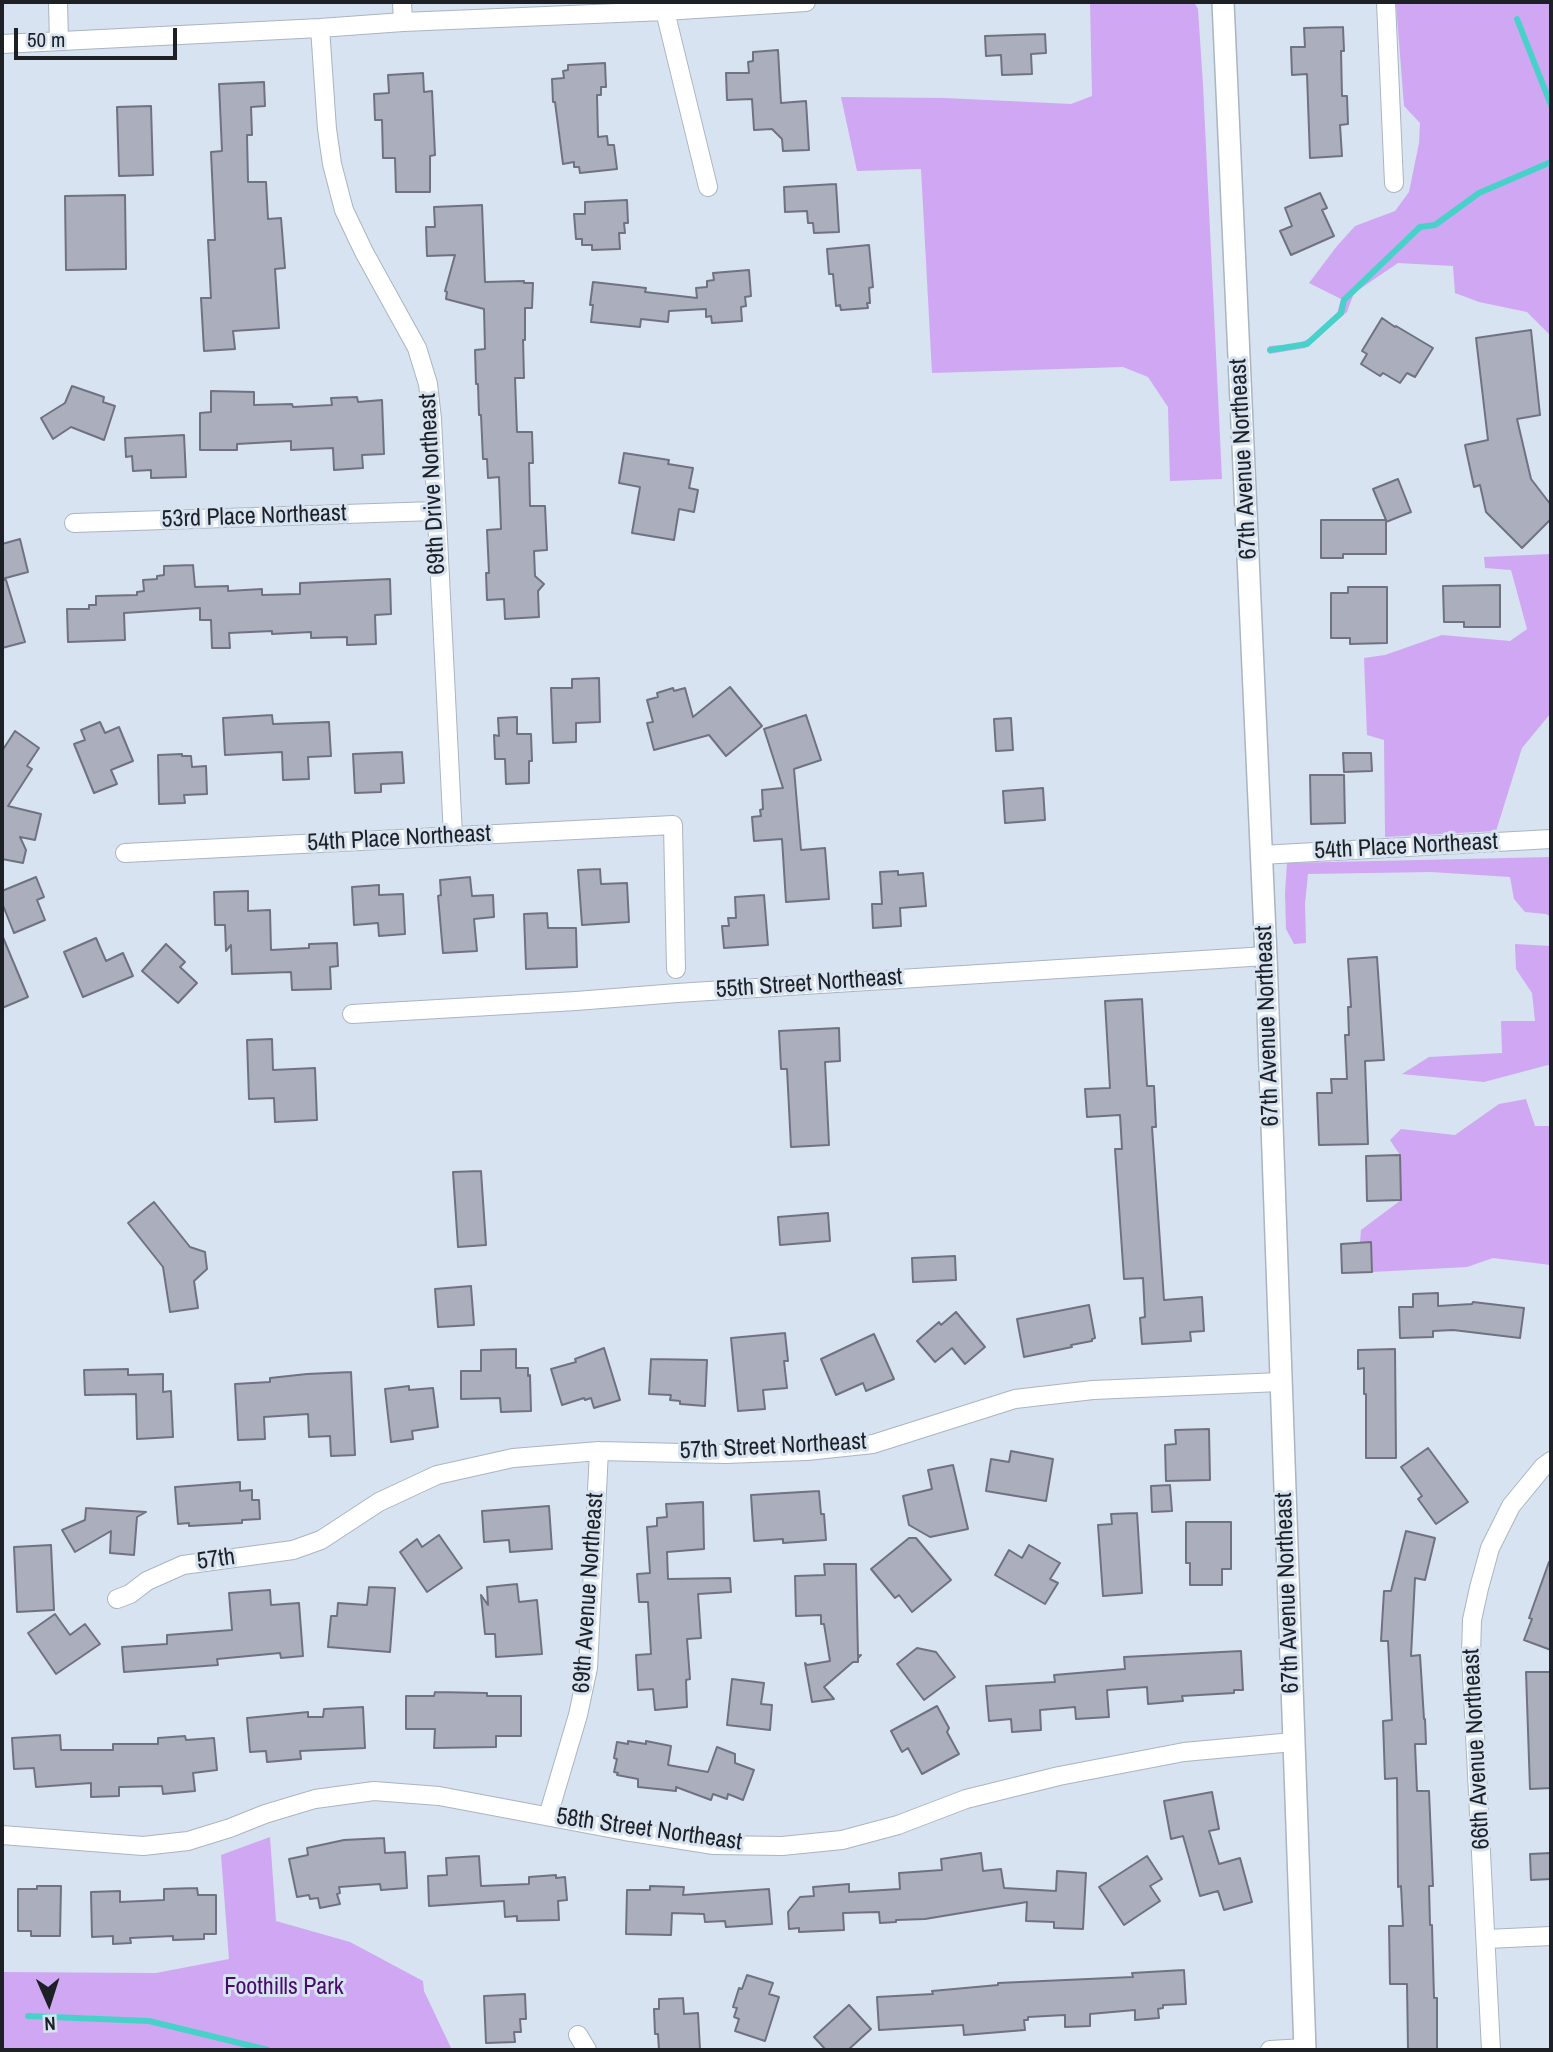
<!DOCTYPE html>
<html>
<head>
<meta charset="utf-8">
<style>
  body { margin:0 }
  #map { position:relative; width:1553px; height:2052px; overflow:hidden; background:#d7e3f0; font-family:"Archivo Narrow",sans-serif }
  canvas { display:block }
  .frame { position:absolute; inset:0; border:4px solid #1d2126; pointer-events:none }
  .north { position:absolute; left:14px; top:1968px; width:70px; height:70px; -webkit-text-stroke:5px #d7e3f0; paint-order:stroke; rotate:177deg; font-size:19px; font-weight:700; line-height:28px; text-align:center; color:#1d2126 }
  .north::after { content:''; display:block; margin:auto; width:24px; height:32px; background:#1d2126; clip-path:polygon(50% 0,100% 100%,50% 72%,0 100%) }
  .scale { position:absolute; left:14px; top:28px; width:163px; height:32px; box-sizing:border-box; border:4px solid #1d2126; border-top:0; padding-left:9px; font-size:21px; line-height:24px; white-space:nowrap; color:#1d2126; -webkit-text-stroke:5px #d7e3f0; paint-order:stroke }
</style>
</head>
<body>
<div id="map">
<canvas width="1553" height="2052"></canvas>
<div class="frame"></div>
<div class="north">N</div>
<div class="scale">50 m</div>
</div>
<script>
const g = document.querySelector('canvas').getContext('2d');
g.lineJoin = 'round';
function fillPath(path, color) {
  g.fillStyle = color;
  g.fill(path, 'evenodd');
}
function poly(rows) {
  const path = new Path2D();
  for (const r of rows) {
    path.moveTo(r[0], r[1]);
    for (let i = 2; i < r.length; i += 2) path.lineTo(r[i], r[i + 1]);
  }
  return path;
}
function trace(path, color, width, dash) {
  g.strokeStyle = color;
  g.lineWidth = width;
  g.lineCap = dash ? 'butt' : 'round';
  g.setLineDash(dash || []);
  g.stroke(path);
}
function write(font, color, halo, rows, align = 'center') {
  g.font = font + ' "Archivo Narrow",sans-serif';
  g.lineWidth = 6;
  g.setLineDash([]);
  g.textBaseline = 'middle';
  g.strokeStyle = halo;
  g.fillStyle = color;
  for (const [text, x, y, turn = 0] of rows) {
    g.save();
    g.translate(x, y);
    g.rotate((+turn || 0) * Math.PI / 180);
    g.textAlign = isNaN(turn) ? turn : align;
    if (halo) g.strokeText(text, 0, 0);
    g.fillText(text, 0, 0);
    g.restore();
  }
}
fillPath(poly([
  [1090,2,1194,2,1198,9,1203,85,1222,479,1170,481,1168,407,1148,377,1123,367,932,373,921,169,857,171,841,97,945,98,1071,104,1092,96],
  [1551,3,1551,336,1527,312,1479,302,1455,293,1453,266,1398,263,1354,293,1347,312,1305,348,1269,354,1269,346,1298,344,1312,337,1337,314,1341,299,1309,283,1337,246,1355,226,1395,211,1409,192,1419,143,1420,123,1404,106,1396,4],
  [1551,554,1551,713,1522,748,1496,831,1385,837,1384,740,1367,735,1364,658,1385,655,1442,635,1510,641,1527,629,1511,570,1485,568,1484,557],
  [1551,857,1551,917,1546,914,1525,912,1514,899,1510,877,1431,872,1308,874,1305,904,1306,943,1294,944,1286,929,1285,893,1287,863],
  [1515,944,1551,946,1551,1067,1548,1065,1484,1082,1402,1074,1429,1057,1502,1053,1501,1021,1535,1021,1532,993,1516,969],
  [1526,1099,1535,1126,1551,1126,1551,1265,1493,1258,1467,1267,1372,1272,1360,1243,1361,1230,1401,1200,1400,1155,1390,1140,1401,1129,1455,1135,1499,1104],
  [270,1837,276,1921,350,1942,423,1981,424,1991,452,2050,2,2050,2,1972,156,1973,229,1959,221,1855]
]), '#d0a7f3');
trace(poly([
  [1517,19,1551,105],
  [1270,350,1307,344,1341,313,1344,300,1420,227,1435,225,1479,193,1551,162],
  [28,2016,149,2021,268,2050]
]), '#48d1c8', 6);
const building = poly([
  [1343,27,1344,51,1341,51,1342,96,1347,96,1348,124,1340,125,1342,156,1310,158,1307,74,1292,75,1291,47,1305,47,1304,28,1343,27],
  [1045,34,1046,53,1031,54,1032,74,1002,75,1001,55,986,56,985,36,1045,34],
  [778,50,781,103,806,101,809,150,783,151,782,139,772,129,754,130,752,99,727,100,726,73,749,73,748,62,753,61,753,52,778,50],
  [605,63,606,87,601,87,601,95,597,95,598,137,607,136,608,145,614,145,617,169,580,173,579,167,574,167,574,162,563,164,555,102,553,102,552,79,564,78,563,71,568,70,568,65,605,63],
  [423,73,424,92,432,91,435,155,430,156,430,192,396,192,395,158,383,158,382,120,375,120,374,94,389,93,388,75,423,73],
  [264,82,265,106,251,107,252,135,247,135,248,182,266,182,268,219,281,218,285,268,275,269,279,328,233,331,235,349,204,351,201,298,211,298,208,240,215,240,211,152,222,151,219,84,264,82],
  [151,106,153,175,119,176,117,107,151,106],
  [836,184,839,232,814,233,813,223,808,223,807,211,785,212,784,187,836,184],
  [1320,193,1327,208,1322,210,1334,236,1291,255,1280,231,1292,226,1285,208,1320,193],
  [125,195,126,269,66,270,65,196,125,195],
  [627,200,628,223,624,223,625,233,619,233,620,249,592,250,592,245,582,245,582,239,576,239,574,214,585,214,585,202,627,200],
  [482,205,485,282,524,281,524,283,533,283,532,308,525,308,525,340,523,340,524,378,515,378,517,432,532,432,533,463,529,463,530,506,545,506,547,550,534,551,535,576,544,584,538,591,539,617,505,619,504,599,487,600,486,573,489,573,487,530,501,529,499,477,488,478,487,459,483,459,481,415,479,415,478,384,476,384,475,350,485,349,484,309,446,299,447,292,445,291,455,255,427,256,426,227,435,227,434,207,482,205],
  [869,245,873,287,869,288,870,303,867,303,868,308,841,310,840,305,836,306,833,274,829,274,827,249,869,245],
  [749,270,751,296,745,297,746,306,741,307,742,321,712,323,711,316,706,317,706,309,669,311,668,322,641,319,640,327,591,322,593,305,590,305,593,282,646,288,645,292,697,298,696,288,707,287,707,281,714,280,713,273,749,270],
  [1382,318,1395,327,1396,326,1433,348,1415,377,1407,373,1400,383,1383,373,1380,376,1361,364,1367,354,1362,351,1382,318],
  [1531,330,1540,415,1517,419,1531,479,1551,505,1551,519,1522,548,1486,512,1480,485,1474,487,1465,445,1488,440,1476,338,1531,330],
  [72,386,104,397,103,402,115,406,104,440,71,427,53,439,41,418,65,403,72,386],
  [211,391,254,392,254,405,292,404,293,407,332,405,331,398,357,397,358,402,382,400,384,454,362,455,363,468,334,470,333,448,291,450,291,441,237,444,237,450,200,450,200,413,211,412,211,391],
  [184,435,186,477,151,478,151,470,133,471,132,456,126,457,125,438,184,435],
  [624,453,669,460,668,464,693,468,689,488,698,490,694,512,679,509,674,540,632,533,640,487,619,483,624,453],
  [1398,479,1411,512,1386,522,1386,554,1343,554,1343,558,1321,558,1321,520,1386,520,1373,489,1398,479],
  [20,539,28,572,2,579,2,544,20,539],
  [193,565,195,587,228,586,228,591,262,589,262,595,300,594,300,583,390,579,391,614,375,615,376,644,347,645,347,637,311,638,311,632,272,634,272,631,229,633,230,648,212,648,211,620,200,620,200,608,124,613,125,640,68,642,67,609,89,609,89,605,96,605,96,596,137,595,137,592,144,591,143,580,157,579,157,576,164,575,164,566,193,565],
  [2,580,6,580,25,642,2,648,2,580],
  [1500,585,1500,627,1464,627,1464,622,1444,622,1443,586,1500,585],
  [1348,587,1387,587,1387,643,1350,644,1350,638,1331,638,1331,593,1348,593,1348,587],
  [599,678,600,722,576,723,576,742,553,743,551,688,572,688,572,679,599,678],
  [730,687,762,726,726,756,709,735,654,750,647,723,653,722,647,700,658,697,657,693,673,688,674,691,685,688,693,717,730,687],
  [272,715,273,724,329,722,331,756,308,757,309,779,283,780,282,752,225,755,223,718,272,715],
  [806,715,821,760,794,769,801,850,825,848,829,899,786,902,782,839,754,841,752,817,761,816,760,810,763,809,762,790,783,788,764,729,806,715],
  [517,717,517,734,531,734,532,761,529,761,529,783,506,784,505,759,495,759,494,735,499,736,498,718,517,717],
  [1011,718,1013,750,996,751,994,719,1011,718],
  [100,722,105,733,119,727,133,761,111,770,117,784,94,793,74,744,85,740,81,730,100,722],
  [15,731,39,748,27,766,32,769,8,806,41,814,35,840,20,837,26,850,23,863,2,859,2,751,15,731],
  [402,752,404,783,381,784,381,792,355,793,353,754,402,752],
  [1343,753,1371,753,1372,771,1344,772,1343,753],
  [182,754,182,756,191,756,192,767,206,766,207,794,184,795,185,803,159,804,158,755,182,754],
  [1310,775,1344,775,1345,823,1311,824,1310,775],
  [1043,788,1045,820,1005,823,1003,791,1043,788],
  [600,869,601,884,627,883,629,922,582,925,578,870,600,869],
  [898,871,898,875,923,873,926,906,900,908,901,926,873,928,872,904,882,904,880,872,898,871],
  [36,877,44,897,37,900,45,920,14,933,2,903,2,891,36,877],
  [470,877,472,896,493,895,494,917,474,919,477,951,443,953,438,896,441,895,440,880,470,877],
  [379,885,379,895,403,894,405,934,379,936,378,923,354,925,352,887,379,885],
  [248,891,248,911,270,910,271,950,309,948,309,944,337,943,338,966,330,967,331,989,292,990,291,972,232,974,231,945,226,951,225,925,215,925,214,892,248,891],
  [764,895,768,945,724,948,722,926,729,926,728,918,736,918,735,897,764,895],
  [547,913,548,928,576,928,577,967,526,969,524,914,547,913],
  [2,935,28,997,2,1008,2,935],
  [96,938,106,961,123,953,133,976,83,997,64,952,96,938],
  [166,944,185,962,180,967,197,983,178,1003,142,971,166,944],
  [1377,957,1384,1060,1365,1061,1368,1144,1319,1145,1317,1093,1332,1093,1331,1079,1347,1079,1345,1035,1349,1035,1348,1007,1351,1007,1348,959,1377,957],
  [1142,999,1147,1086,1154,1086,1156,1127,1152,1127,1164,1300,1202,1297,1204,1331,1190,1332,1191,1341,1142,1344,1140,1318,1145,1317,1143,1278,1124,1279,1115,1149,1122,1149,1120,1115,1087,1117,1085,1089,1110,1088,1105,1001,1142,999],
  [839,1028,840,1061,825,1062,829,1145,791,1147,787,1069,781,1069,779,1031,839,1028],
  [272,1039,273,1070,315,1068,317,1120,275,1122,274,1098,249,1099,247,1040,272,1039],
  [1400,1155,1401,1200,1367,1201,1366,1156,1400,1155],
  [481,1171,486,1245,458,1247,453,1172,481,1171],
  [154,1202,190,1247,205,1252,207,1269,194,1281,198,1308,170,1312,163,1267,128,1223,154,1202],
  [828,1213,830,1241,780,1245,778,1217,828,1213],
  [1371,1242,1372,1272,1342,1273,1341,1244,1371,1242],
  [955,1256,956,1280,913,1282,912,1258,955,1256],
  [471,1286,474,1325,438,1327,435,1289,471,1286],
  [1438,1293,1438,1306,1472,1304,1473,1302,1524,1308,1520,1338,1453,1330,1433,1331,1433,1337,1400,1338,1399,1307,1413,1307,1413,1294,1438,1293],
  [1089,1305,1095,1338,1092,1339,1092,1341,1071,1345,1072,1347,1024,1357,1017,1319,1089,1305],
  [956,1312,985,1347,965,1364,952,1348,935,1362,917,1341,939,1322,941,1325,956,1312],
  [785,1333,788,1361,784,1361,787,1388,763,1390,765,1409,738,1411,731,1338,785,1333],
  [874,1334,894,1379,866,1391,863,1383,836,1395,821,1359,874,1334],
  [604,1348,620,1400,594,1408,591,1398,585,1400,584,1398,562,1405,551,1369,576,1362,575,1359,604,1348],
  [516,1349,516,1368,528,1368,528,1376,530,1375,531,1411,501,1412,500,1398,461,1399,461,1371,481,1371,481,1350,516,1349],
  [1395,1349,1396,1458,1366,1458,1366,1394,1364,1394,1364,1368,1358,1369,1358,1350,1395,1349],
  [651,1359,707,1360,705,1406,680,1404,680,1401,670,1400,671,1395,649,1394,651,1359],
  [128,1369,128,1375,163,1374,163,1392,171,1391,173,1437,137,1439,136,1394,85,1395,84,1370,128,1369],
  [351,1372,355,1455,331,1456,330,1436,309,1437,308,1414,264,1417,265,1439,238,1440,235,1384,270,1382,270,1378,307,1374,351,1372],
  [409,1386,409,1390,433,1388,438,1427,412,1431,413,1439,391,1442,385,1389,409,1386],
  [1209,1429,1210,1480,1166,1481,1165,1445,1176,1444,1175,1430,1209,1429],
  [1428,1448,1468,1502,1436,1524,1418,1499,1422,1496,1401,1467,1428,1448],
  [1011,1451,1053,1459,1046,1501,986,1491,991,1459,1009,1462,1011,1451],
  [953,1465,968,1529,930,1537,909,1525,903,1496,932,1489,928,1470,953,1465],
  [240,1482,240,1491,252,1490,252,1500,259,1500,260,1519,242,1520,242,1523,189,1526,189,1523,178,1524,175,1487,240,1482],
  [1170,1485,1172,1511,1152,1512,1151,1486,1170,1485],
  [819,1491,821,1514,824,1514,826,1540,783,1543,783,1539,754,1541,751,1495,819,1491],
  [703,1502,704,1549,667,1552,668,1579,730,1578,731,1592,698,1594,701,1638,687,1639,690,1679,686,1680,687,1707,655,1710,653,1689,638,1690,636,1655,651,1654,648,1602,639,1602,637,1574,650,1573,647,1527,657,1526,657,1518,667,1517,666,1504,703,1502],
  [549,1506,552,1549,510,1552,509,1540,484,1542,482,1511,549,1506],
  [86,1508,146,1512,137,1517,134,1555,110,1553,111,1531,75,1552,62,1530,85,1520,86,1508],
  [1137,1513,1142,1593,1103,1596,1098,1525,1112,1524,1111,1514,1137,1513],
  [1186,1522,1231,1522,1231,1569,1222,1569,1222,1585,1190,1585,1190,1563,1186,1563,1186,1522],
  [1406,1531,1435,1538,1425,1580,1415,1578,1411,1656,1420,1655,1424,1719,1425,1719,1426,1744,1415,1744,1417,1791,1429,1791,1433,1886,1429,1886,1430,1925,1432,1925,1434,1998,1437,1998,1437,2050,1408,2050,1407,1984,1390,1984,1389,1926,1403,1926,1401,1886,1398,1887,1397,1778,1385,1779,1383,1721,1392,1720,1388,1641,1381,1641,1384,1591,1391,1591,1406,1531],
  [439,1535,462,1568,427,1592,400,1552,417,1539,422,1547,439,1535],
  [909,1538,916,1538,951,1580,912,1612,899,1595,895,1598,871,1569,909,1538],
  [51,1545,54,1610,17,1612,14,1547,51,1545],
  [1029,1545,1060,1563,1050,1579,1058,1583,1045,1604,995,1575,1009,1550,1022,1558,1029,1545],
  [1549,1562,1551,1563,1551,1650,1524,1640,1532,1619,1529,1618,1549,1562],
  [824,1564,856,1564,858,1656,861,1655,858,1658,858,1662,853,1662,824,1687,834,1699,812,1702,805,1663,807,1665,830,1661,824,1624,821,1624,821,1615,796,1616,795,1576,825,1575,824,1564],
  [517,1584,519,1602,537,1600,542,1654,496,1657,495,1634,485,1634,481,1595,488,1605,487,1587,517,1584],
  [369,1587,395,1588,390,1652,328,1647,331,1616,337,1616,338,1603,367,1605,369,1587],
  [270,1590,271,1605,299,1603,303,1656,281,1658,280,1653,217,1659,218,1665,124,1672,122,1647,167,1644,167,1635,232,1630,229,1593,270,1590],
  [55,1614,70,1635,85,1624,100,1644,56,1674,28,1633,55,1614],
  [917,1648,936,1652,955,1677,924,1700,897,1664,917,1648],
  [1241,1651,1243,1690,1234,1690,1234,1693,1182,1696,1183,1701,1148,1704,1147,1687,1107,1690,1109,1717,1076,1719,1075,1707,1040,1710,1041,1730,1012,1732,1011,1719,989,1721,986,1686,1055,1682,1054,1675,1125,1669,1124,1657,1241,1651],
  [1526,1672,1551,1672,1551,1788,1530,1789,1526,1672],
  [732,1679,764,1683,761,1704,772,1705,770,1730,727,1725,732,1679],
  [435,1692,487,1693,487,1696,521,1696,521,1736,496,1736,496,1747,434,1748,435,1729,406,1729,406,1696,434,1696,435,1692],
  [937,1706,949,1728,947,1732,959,1754,922,1774,908,1748,902,1752,891,1731,937,1706],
  [363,1707,365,1748,300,1751,301,1759,267,1762,266,1751,250,1752,247,1718,308,1712,308,1717,323,1717,324,1709,363,1707],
  [60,1735,61,1750,113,1750,113,1744,158,1744,158,1738,185,1736,186,1740,214,1738,217,1770,193,1773,195,1791,163,1794,162,1786,119,1787,119,1796,91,1797,91,1783,36,1787,34,1768,14,1769,12,1738,60,1735],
  [628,1741,646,1744,646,1741,671,1746,668,1765,708,1772,717,1747,735,1754,735,1763,754,1770,743,1800,728,1794,727,1799,713,1794,711,1800,676,1787,676,1791,638,1787,638,1779,617,1775,618,1773,614,1772,617,1759,614,1758,617,1742,628,1744,628,1741],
  [1212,1792,1219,1829,1209,1831,1219,1864,1240,1858,1252,1902,1224,1910,1218,1891,1200,1896,1183,1836,1171,1839,1164,1801,1212,1792],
  [384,1838,385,1853,405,1852,407,1888,381,1890,380,1884,339,1887,340,1893,337,1894,340,1904,320,1908,318,1898,310,1899,309,1895,297,1897,289,1859,308,1855,307,1848,344,1840,384,1838],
  [981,1853,983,1871,1001,1869,1004,1888,1056,1891,1057,1871,1086,1873,1083,1929,1054,1928,1054,1922,1026,1921,1027,1902,925,1919,896,1920,896,1922,880,1923,879,1912,843,1913,844,1930,799,1932,799,1928,789,1929,788,1912,800,1897,814,1896,813,1887,849,1884,849,1892,900,1889,899,1873,942,1870,941,1859,981,1853],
  [1551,1853,1551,1879,1531,1880,1530,1854,1551,1853],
  [479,1856,481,1886,529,1884,529,1877,556,1875,556,1878,565,1877,567,1900,558,1901,559,1920,517,1921,517,1916,505,1917,504,1901,429,1906,428,1876,447,1875,446,1858,479,1856],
  [1147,1856,1162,1879,1150,1886,1160,1901,1124,1925,1099,1887,1147,1856],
  [37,1886,61,1886,60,1936,31,1936,31,1931,18,1931,18,1889,37,1889,37,1886],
  [650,1886,684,1887,683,1895,769,1889,772,1924,726,1927,725,1921,705,1922,704,1914,672,1913,671,1935,626,1934,627,1890,650,1890,650,1886],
  [197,1888,198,1895,216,1895,216,1934,204,1934,204,1939,173,1940,173,1936,130,1938,131,1943,113,1944,113,1936,92,1937,91,1892,120,1891,120,1902,164,1900,164,1889,197,1888],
  [1184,1970,1186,2004,1163,2005,1163,2008,1158,2009,1159,2018,1135,2020,1135,2010,1090,2014,1090,2026,1065,2027,1065,2015,1028,2017,1028,2020,1024,2020,1025,2030,964,2035,963,2025,879,2030,877,1997,933,1994,932,1991,998,1985,998,1983,1133,1977,1132,1973,1184,1970],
  [747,1975,773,1983,769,1994,779,1997,765,2041,735,2031,739,2019,734,2017,737,2008,733,2007,739,1988,742,1989,747,1975],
  [525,1994,526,2019,520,2019,521,2032,514,2032,515,2042,486,2043,484,1996,525,1994],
  [683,1998,684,2014,698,2013,700,2050,659,2050,658,2034,655,2034,654,2009,659,2009,659,1999,683,1998],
  [849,2005,871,2029,848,2050,826,2050,814,2037,849,2005]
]);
fillPath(building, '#abaebd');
trace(building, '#707281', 2);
const minor = poly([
  [58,2,59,41],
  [402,2,403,22],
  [1386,2,1394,183],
  [665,11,708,187],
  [320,28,327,129,332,164,344,210,364,252,417,348,428,384,432,419,453,836],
  [2,44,320,28,403,22,665,11,806,2],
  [74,523,435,511],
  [125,853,673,825,676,969],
  [1261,855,1551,839],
  [352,1014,576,1001,677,993,1266,956],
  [117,1599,130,1594,147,1581,183,1565,293,1550,321,1540,379,1502,437,1475,513,1458,599,1451,725,1454,807,1451,873,1444,1015,1399,1093,1390,1280,1382],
  [548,1816,578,1715,588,1668,599,1451],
  [2,1835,143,1846,188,1841,230,1828,265,1814,315,1799,374,1791,439,1796,625,1831,714,1845,782,1846,842,1840,898,1825,966,1799,1059,1776,1184,1752,1293,1742],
  [1487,1939,1551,1936],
  [578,2035,587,2050],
  [1270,2050,1305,2048],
  [1491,2050,1471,1656,1472,1620,1479,1588,1490,1548,1511,1506,1543,1467,1551,1461]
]);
const tertiary = poly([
  [1223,2,1266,956,1305,2050]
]);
trace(minor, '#a9b5c1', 20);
trace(tertiary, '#a9b5c1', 24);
trace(minor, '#fff', 18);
trace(tertiary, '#fff', 21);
write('24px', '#1d2126', '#d7e3f0', [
  ["67th Avenue Northeast",1244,459,-93],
  ["69th Drive Northeast",433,484,-93],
  ["53rd Place Northeast",254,517,-2],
  ["54th Place Northeast",399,839,-3],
  ["54th Place Northeast",1406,847,-3],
  ["55th Street Northeast",809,984,-4],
  ["67th Avenue Northeast",1268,1026,-92],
  ["57th Street Northeast",773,1447,-3],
  ["57th",216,1560,-8],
  ["69th Avenue Northeast",589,1593,-86],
  ["67th Avenue Northeast",1288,1593,-92],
  ["66th Avenue Northeast",1477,1749,-93],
  ["58th Street Northeast",649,1830,8]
]);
write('24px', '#480d6a', '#d7e3f0', [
  ["Foothills Park",284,1988]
]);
</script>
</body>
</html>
